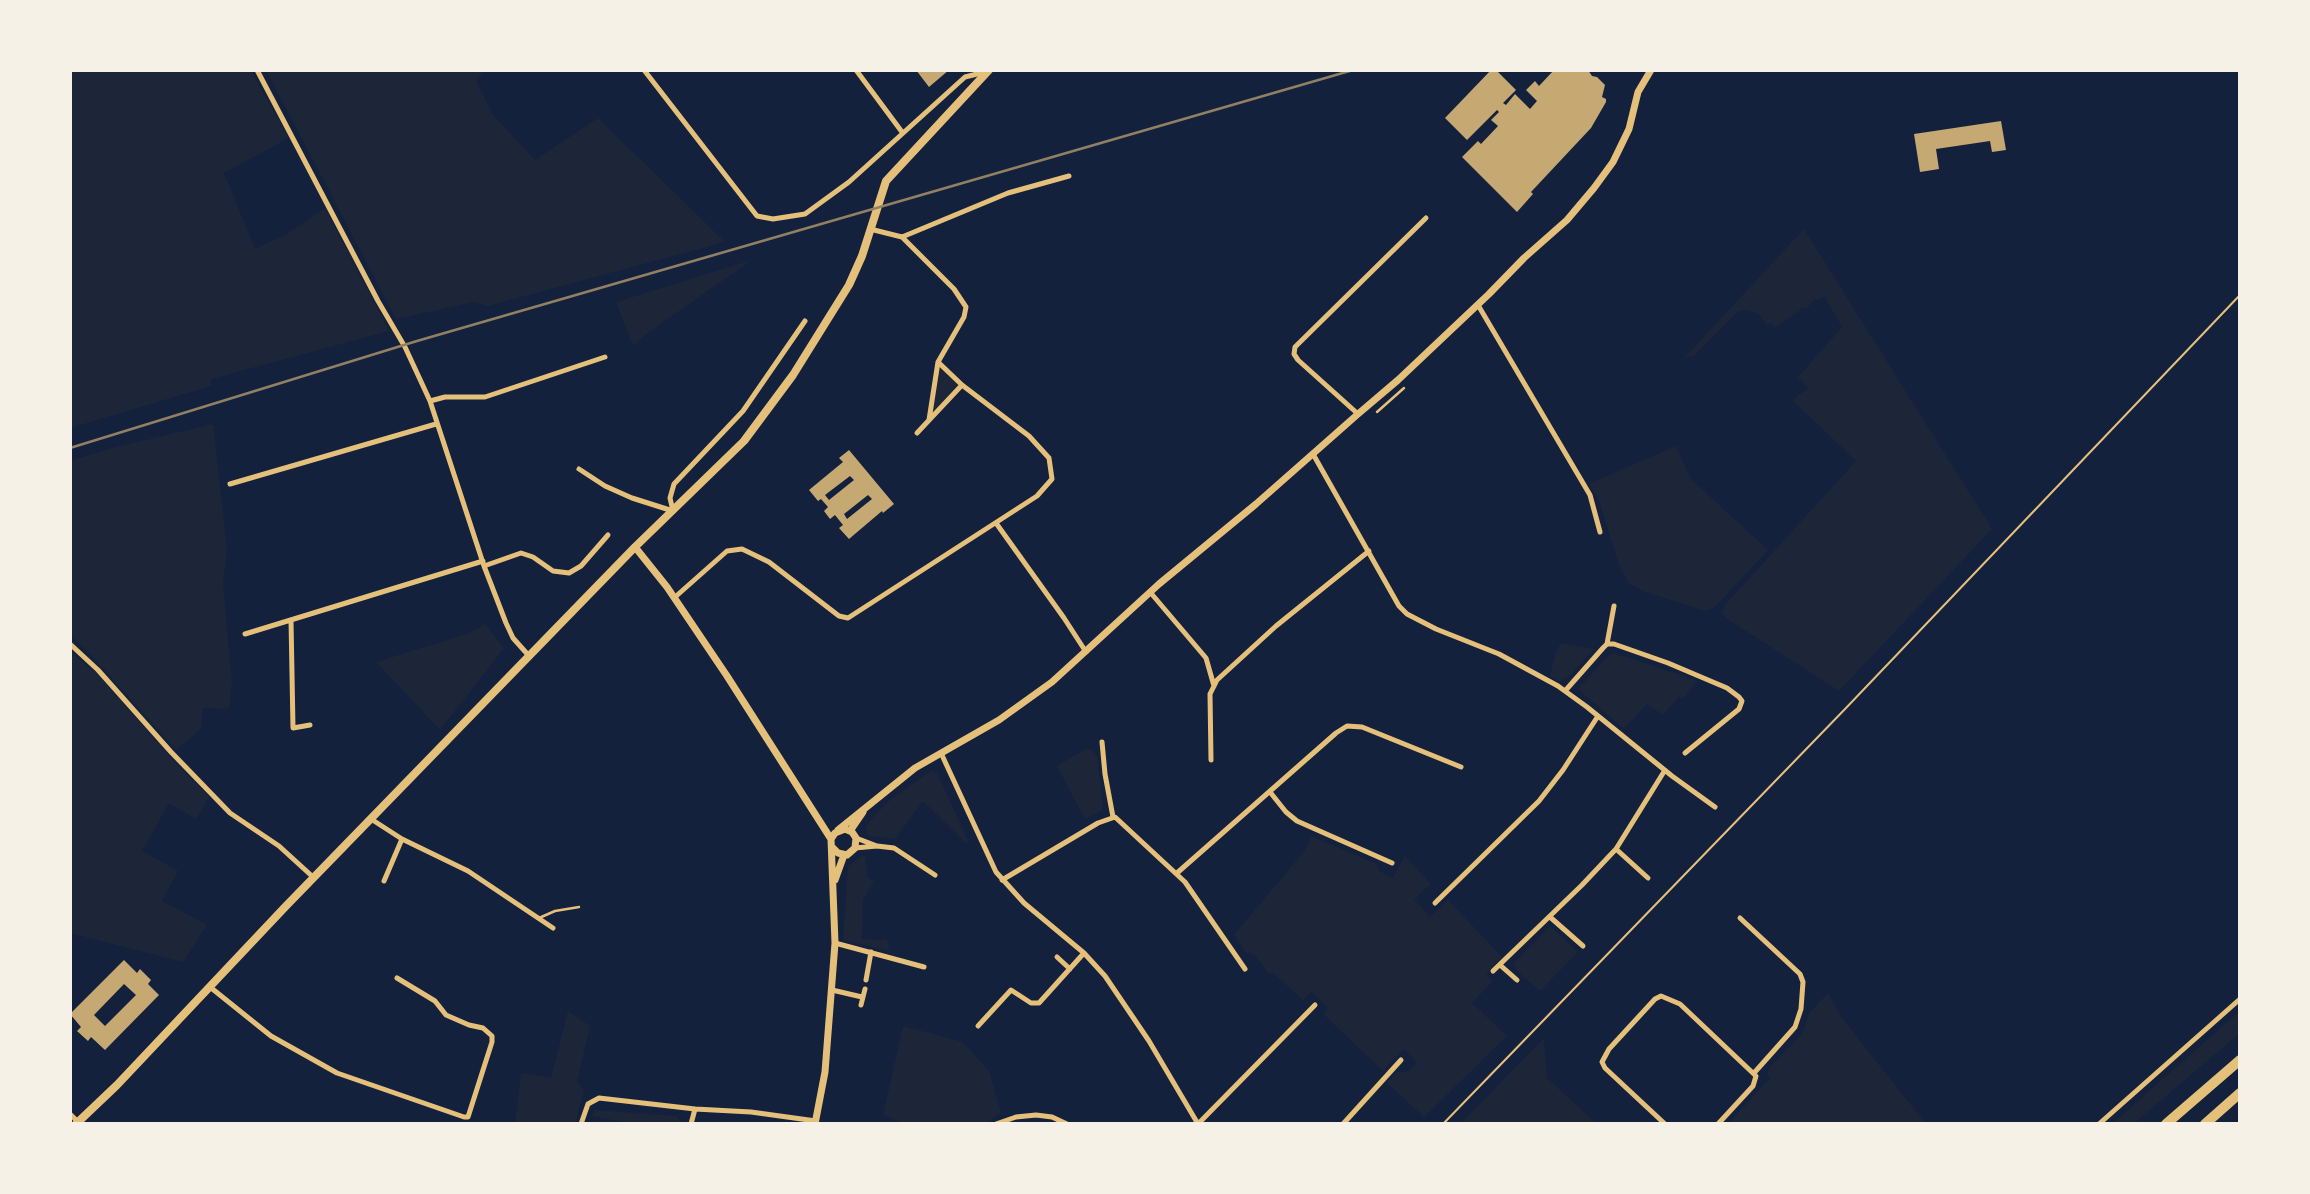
<!DOCTYPE html>
<html>
<head>
<meta charset="utf-8">
<style>
  body { margin:0 }
  #map { position:relative; width:2310px; height:1194px; overflow:hidden; background:#14213d; font-family:"PT Serif",serif }
  canvas { display:block }
  .frame { position:absolute; inset:0; border:72px solid #f6f1e7; pointer-events:none }
</style>
</head>
<body>
<div id="map">
<canvas width="2310" height="1194"></canvas>
<div class="frame"></div>
</div>
<script>
const g = document.querySelector('canvas').getContext('2d');
g.lineJoin = 'round';
function fillPath(path, color) {
  g.fillStyle = color;
  g.fill(path, 'evenodd');
}
function poly(rows) {
  const path = new Path2D();
  for (const r of rows) {
    path.moveTo(r[0], r[1]);
    for (let i = 2; i < r.length; i += 2) path.lineTo(r[i], r[i + 1]);
  }
  return path;
}
function trace(path, color, width, dash) {
  g.strokeStyle = color;
  g.lineWidth = width;
  g.lineCap = dash ? 'butt' : 'round';
  g.setLineDash(dash || []);
  g.stroke(path);
}
fillPath(poly([
  [70,70,250,70,289,138,224,173,255,249,287,234,325,208,389,331,211,379,211,386,70,428],
  [266,70,486,70,476,80,493,115,535,160,598,118,725,242,488,306,474,302,396,319],
  [1804,229,1992,529,1839,691,1726,618,1722,612,1725,605,1856,461,1792,400,1809,388,1798,377,1842,327,1824,296,1818,301,1815,299,1806,309,1803,308,1775,328,1771,323,1767,325,1758,313,1744,310,1737,312,1694,356,1685,357],
  [752,260,646,334,633,346,616,302],
  [938,363,962,385,929,420],
  [213,424,227,549,223,584,232,684,229,709,203,708,201,729,176,750,92,656,70,635,70,461,108,449],
  [1676,446,1691,479,1768,550,1714,608,1705,611,1642,591,1629,583,1620,568,1600,504,1589,484],
  [485,624,504,648,440,730,376,662,470,633],
  [1561,643,1594,649,1571,674,1560,682,1550,676,1556,651],
  [70,651,100,677,174,761,209,797,196,819,169,803,142,851,178,871,162,901,207,925,183,962,70,933],
  [1614,653,1698,681,1683,699,1679,696,1663,715,1647,704,1624,729,1578,689,1609,655],
  [1086,749,1092,750,1097,756,1103,806,1102,810,1085,819,1057,766],
  [932,770,938,775,969,843,967,844,923,801,895,839,869,836,865,828,875,815,890,800],
  [1311,836,1377,864,1379,871,1393,878,1405,856,1431,884,1414,899,1430,917,1448,900,1502,957,1486,973,1493,981,1472,1003,1507,1036,1424,1117,1387,1083,1397,1072,1408,1072,1417,1062,1404,1049,1383,1071,1323,1014,1328,1008,1311,992,1303,1000,1272,972,1269,974,1255,955,1245,952,1234,935,1306,849],
  [862,856,865,856,867,876,874,882,863,899,862,939,887,940,890,951,843,940,848,866],
  [1550,926,1578,952,1540,991,1517,971,1513,964],
  [1828,993,1841,1017,1926,1124,1728,1124,1770,1078,1767,1073,1771,1066,1803,1033,1809,1013],
  [568,1011,590,1026,577,1082,584,1090,575,1124,515,1124,521,1073,551,1078],
  [2240,1011,2240,1033,2133,1124,2112,1124],
  [903,1026,963,1042,989,1071,1001,1113,986,1124,906,1124,883,1115],
  [1544,1038,1547,1078,1597,1124,1460,1124],
  [594,1110,676,1116,682,1124,634,1124,592,1116]
]), '#1d2539');
fillPath(poly([
  [916,70,949,70,929,87],
  [1491,70,1496,70,1516,90,1503,103,1506,105,1515,94,1530,109,1537,101,1526,90,1535,81,1539,86,1554,70,1588,70,1592,76,1597,77,1605,85,1602,97,1606,99,1606,102,1591,128,1531,192,1533,194,1517,212,1462,157,1478,141,1481,144,1498,126,1491,120,1499,112,1497,110,1467,140,1445,118],
  [2001,121,2006,150,1992,152,1990,141,1936,149,1939,169,1920,172,1914,134],
  [849,450,894,504,883,513,882,511,849,539,839,528,843,525,835,515,830,519,824,511,828,507,821,499,818,501,809,490,843,462,839,458],
  [850,476,854,480,829,500,825,495],
  [868,495,872,499,847,519,844,514],
  [124,960,137,973,140,969,151,980,148,984,159,995,105,1050,91,1037,88,1041,77,1031,81,1027,70,1014],
  [124,984,136,995,105,1026,94,1015]
]), '#c6a872');
trace(poly([
  [1443,1124,1846,708,2240,295]
]), '#e5c07b', 2);
trace(poly([
  [1377,412,1404,388],
  [539,918,555,911,579,907]
]), '#e5c07b', 2.5);
trace(poly([
  [257,70,378,301,405,347,430,401,484,566,506,623,513,638,530,657],
  [644,70,757,216,773,219,805,214,849,182,965,77,985,72],
  [856,70,902,132],
  [870,229,902,237,1008,193,1069,176],
  [902,237,954,289,966,307,964,317,938,362,929,420],
  [1478,305,1590,495,1600,532],
  [430,401,445,397,485,397,605,357],
  [1358,414,1298,360,1294,354,1295,347,1426,218],
  [917,433,962,385],
  [1313,454,1399,606,1407,614,1436,629,1499,654,1558,686,1587,707,1672,776,1715,807],
  [579,469,605,486,632,498,673,511],
  [230,484,436,424],
  [673,511,670,498,674,484,743,411,805,321],
  [996,523,1064,618,1086,652],
  [484,566,521,553,533,557,553,571,569,573,581,566,608,535],
  [1150,592,1206,658,1214,686],
  [674,598,727,551,742,549,769,562,839,616,848,618,1037,496,1052,479,1049,458,1029,436,962,385,938,362],
  [291,620,293,728,310,725],
  [245,634,483,561],
  [70,644,98,670,171,752,230,813,279,846,313,877],
  [1607,644,1614,606],
  [1565,691,1603,648,1607,644,1614,644,1668,663,1727,688,1739,697,1742,701,1739,709,1685,753],
  [1102,742,1105,774,1113,817],
  [941,753,996,872,1024,903,1084,953,1105,976,1149,1041,1198,1124],
  [1211,760,1210,694,1217,680,1276,626,1369,551],
  [1270,792,1286,812,1297,821,1392,863],
  [371,819,402,839,468,871,553,928],
  [856,838,877,846],
  [855,848,877,846,894,848,935,875],
  [1616,849,1648,878],
  [1177,873,1336,733,1347,726,1362,727,1461,767],
  [1002,880,1098,823,1115,817,1185,882,1245,969],
  [384,881,402,839],
  [1435,903,1539,801,1563,770,1598,716],
  [1550,917,1583,946],
  [1740,918,1800,974,1803,982,1801,1009,1795,1027,1754,1073],
  [835,943,924,967],
  [1057,957,1070,969],
  [1500,965,1517,980],
  [1493,971,1582,885,1616,849,1665,770],
  [866,980,871,952],
  [210,987,271,1036,337,1073,464,1117,468,1117,492,1042,492,1036,483,1028,469,1025,446,1015,435,1001,397,978],
  [832,990,862,997],
  [861,1005,865,989],
  [978,1026,1011,990,1031,1003,1039,1003,1084,953],
  [70,1114,78,1122],
  [581,1124,588,1104,599,1098,695,1109],
  [691,1124,695,1109,751,1112,816,1121],
  [996,1124,1016,1117,1036,1115,1052,1117,1067,1124],
  [1198,1124,1315,1005],
  [1343,1124,1401,1060],
  [1665,1124,1605,1068,1602,1062,1609,1049,1655,999,1661,996,1680,1004,1756,1076,1753,1086,1718,1124],
  [2099,1124,2240,999]
]), '#e5c07b', 5);
trace(poly([
  [635,547,667,587,727,676,831,839],
  [838,830,915,768,999,720,1052,682,1159,584,1256,504,1358,414,1398,380,1489,294,1524,258,1567,220,1594,188,1613,162,1629,129,1638,92,1651,70],
  [850,831,863,812],
  [835,880,844,855],
  [815,1124,825,1072,835,943,831,839,835,833,845,829,852,832,856,838,855,848,847,855,838,853,832,847]
]), '#e5c07b', 7);
trace(poly([
  [76,1124,117,1085,286,906,635,547,744,441,793,375,849,285,862,256,886,181,989,70]
]), '#e5c07b', 8);
trace(poly([
  [2166,1124,2240,1060],
  [2205,1124,2240,1093]
]), '#e5c07b', 10);
trace(poly([
  [70,448,417,341,1353,70]
]), '#918062', 2.5);
</script>
</body>
</html>
